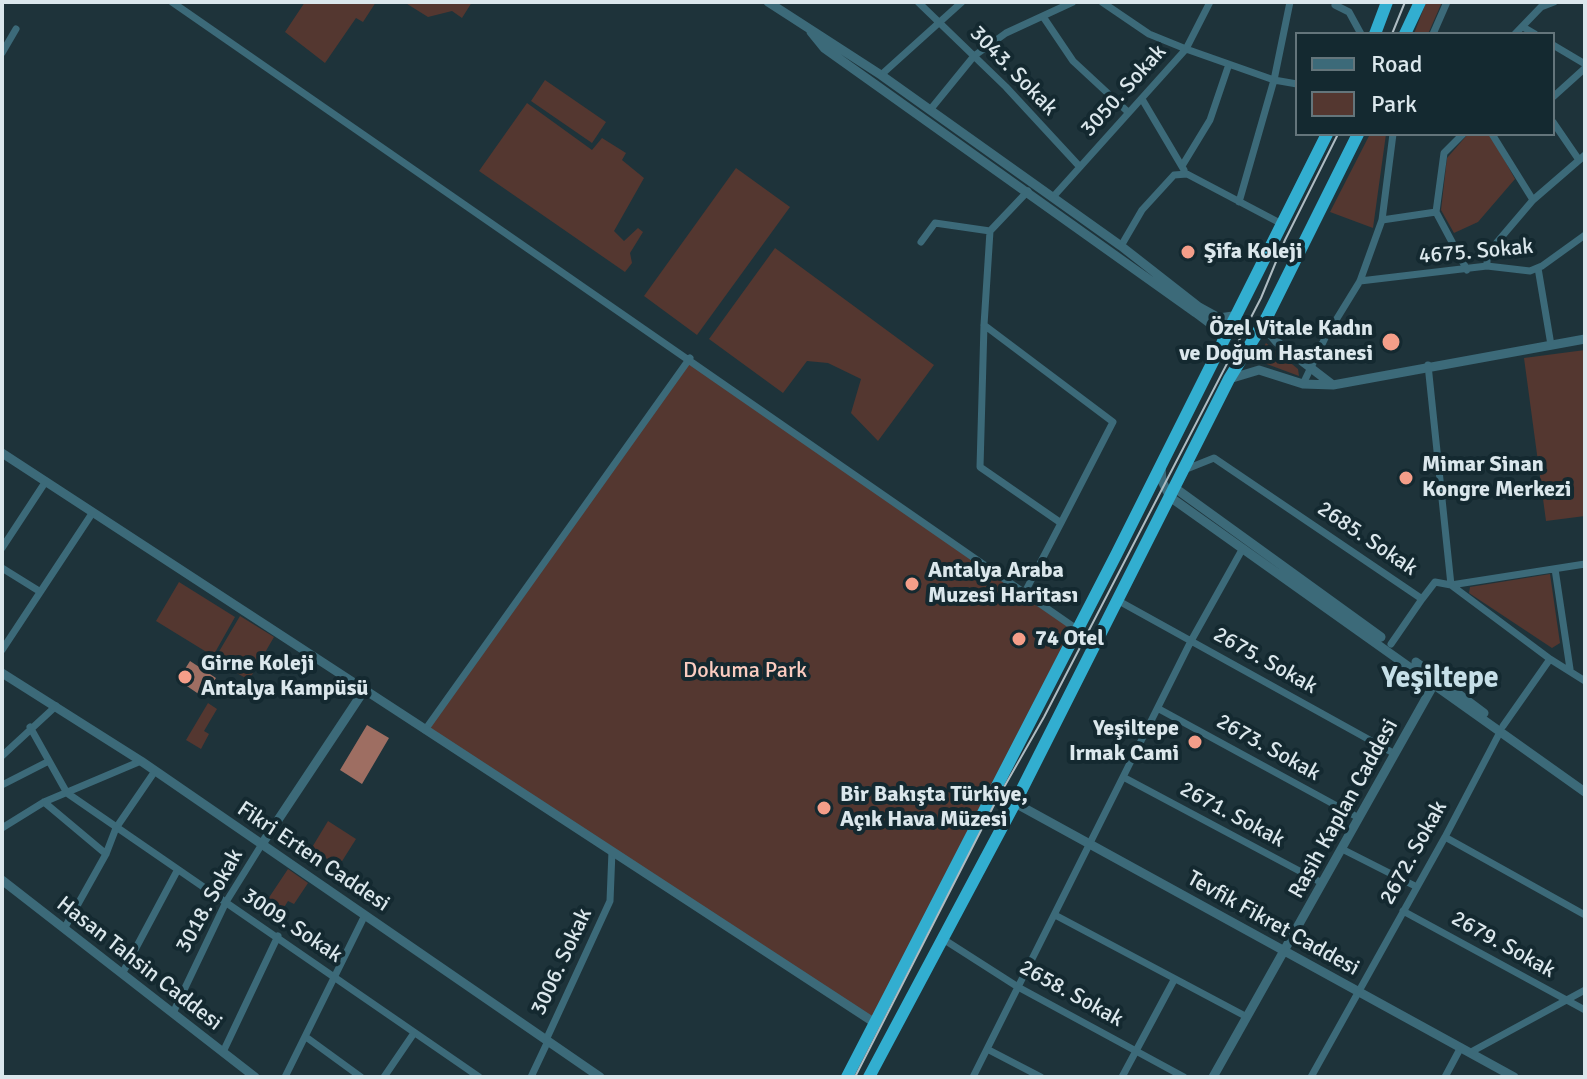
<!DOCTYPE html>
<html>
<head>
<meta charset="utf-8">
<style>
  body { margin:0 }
  #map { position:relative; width:1587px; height:1079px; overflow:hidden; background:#1e333a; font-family:Signika,sans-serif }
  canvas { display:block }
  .frame { position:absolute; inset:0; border:4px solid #dbe7ec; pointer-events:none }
  .legend { position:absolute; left:1295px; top:32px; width:260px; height:104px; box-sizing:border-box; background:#142930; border:2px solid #64757b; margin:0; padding:10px 14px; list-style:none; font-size:24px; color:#dbe7ec }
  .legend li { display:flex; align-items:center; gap:16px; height:40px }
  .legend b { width:40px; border:2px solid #64757b }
</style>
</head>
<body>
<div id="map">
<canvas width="1587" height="1079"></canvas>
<div class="frame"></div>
<ul class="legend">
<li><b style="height:10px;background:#3c6a79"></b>Road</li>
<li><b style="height:22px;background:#543730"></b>Park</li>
</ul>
</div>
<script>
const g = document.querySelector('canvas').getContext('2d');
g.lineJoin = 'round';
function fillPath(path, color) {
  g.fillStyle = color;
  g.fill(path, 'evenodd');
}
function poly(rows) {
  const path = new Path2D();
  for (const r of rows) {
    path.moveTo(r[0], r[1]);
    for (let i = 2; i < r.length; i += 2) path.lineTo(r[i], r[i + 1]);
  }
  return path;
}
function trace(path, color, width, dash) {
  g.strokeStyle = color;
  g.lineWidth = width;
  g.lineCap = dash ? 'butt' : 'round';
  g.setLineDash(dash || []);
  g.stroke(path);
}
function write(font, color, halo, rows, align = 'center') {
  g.font = font + ' Signika,sans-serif';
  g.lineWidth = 8;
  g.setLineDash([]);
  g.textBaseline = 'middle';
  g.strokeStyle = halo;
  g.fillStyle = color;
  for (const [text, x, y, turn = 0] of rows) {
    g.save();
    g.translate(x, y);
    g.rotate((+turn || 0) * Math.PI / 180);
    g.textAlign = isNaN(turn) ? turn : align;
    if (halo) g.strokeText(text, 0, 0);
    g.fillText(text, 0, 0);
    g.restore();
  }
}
fillPath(poly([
  [305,2,376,2,363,22,356,18,325,63,285,32],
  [404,2,472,2,462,18,452,11,428,17],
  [1426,2,1442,2,1428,34,1414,34],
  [545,80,606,122,592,143,531,101],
  [527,103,592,150,602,138,626,153,622,160,644,178,614,231,624,241,638,228,643,232,630,253,632,263,625,272,479,171],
  [1370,134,1386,134,1373,228,1330,212],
  [1468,134,1490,134,1515,179,1478,222,1454,233,1441,210,1447,158],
  [736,168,790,207,697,335,644,296],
  [775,248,934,365,878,441,851,413,861,379,828,363,807,361,783,393,709,339],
  [1266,343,1298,369,1299,376,1256,360],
  [1585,350,1585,516,1546,521,1524,358],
  [690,358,1078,630,875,1023,425,730],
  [1550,574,1560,643,1552,648,1469,593,1470,587],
  [179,582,235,617,213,656,156,621],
  [240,616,274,637,249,680,214,660],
  [208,703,217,709,204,731,209,734,201,749,186,740],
  [328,821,356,839,339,866,311,849],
  [288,869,308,883,294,904,288,901,283,909,268,899]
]), '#543730');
fillPath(poly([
  [190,661,216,678,203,697,178,680],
  [367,725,389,738,362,784,340,770]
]), '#9e6e62');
trace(poly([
  [172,2,1078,630],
  [918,2,1006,87,1080,167],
  [1102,2,1149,34,1186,49,1274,80,1297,84],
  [1337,2,1335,5,1349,12,1361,34],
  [1044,18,1073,61,1128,112],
  [1523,27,1535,34],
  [1433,34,1447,2],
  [1515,34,1541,7,1554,2],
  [1553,45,1585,64],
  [2,53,16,29],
  [881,75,962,2],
  [1553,97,1585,68],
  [1142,99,1184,170],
  [930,110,974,56,1006,33,1073,2],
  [1553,122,1579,160],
  [1463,134,1444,153,1436,212,1467,270],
  [1492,134,1533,200],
  [1182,166,1210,120,1229,64],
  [1053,197,1186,49,1210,2],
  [1239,202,1274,80,1290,2],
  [1382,220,1436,212],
  [921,242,935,223,990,231],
  [1121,246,1142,210,1174,175,1187,174,1280,223],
  [1487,266,1487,254,1533,200,1585,155],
  [1538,268,1551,345],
  [1360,281,1487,266,1530,271,1542,266,1585,235],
  [984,325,1113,422,1061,523,980,467,984,325,990,231,1028,191],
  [1428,365,1451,585,1550,659,1585,681],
  [1303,384,1325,338,1360,281,1382,220,1393,134],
  [1184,470,1214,458,1422,599,1435,582,1451,585,1585,564],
  [2,548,46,481],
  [2,568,39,591],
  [1555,569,1570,669],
  [1025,592,1061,523],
  [1117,600,1395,754],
  [1391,644,1422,599],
  [2,650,93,512],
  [1159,709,1359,818],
  [1503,726,1550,659],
  [30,727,67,793,479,1077],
  [425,730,690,358],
  [2,756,56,706],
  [1125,778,1322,883],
  [2,785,49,761],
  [44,802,106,854],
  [2,828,44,802,141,761],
  [1445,837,1585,915],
  [1342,849,1417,887],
  [1403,911,1585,1010],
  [1055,915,1247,1017],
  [64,929,106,854,116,828,155,771],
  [943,939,1018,987,1184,1077],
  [122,974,177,871],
  [173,1013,226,902,262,844],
  [306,1037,361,1077],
  [546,1040,610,901,612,851],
  [987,1049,1041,1077],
  [223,1052,278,936],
  [1471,1052,1585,990],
  [285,1077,365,915],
  [384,1077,414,1033],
  [531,1077,548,1041],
  [973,1077,1191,641,1243,548],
  [1122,1077,1174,980],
  [1311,1077,1445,837,1500,732],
  [1445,1077,1461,1047]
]), '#3c6a79', 7);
trace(poly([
  [768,2,881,75,1121,246,1199,307,1219,318,1233,316],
  [811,32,824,48,1196,313,1216,328,1222,338],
  [1267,320,1266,329,1277,342,1333,385],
  [1229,379,1259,370,1303,384,1333,385,1585,339],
  [2,453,875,1023],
  [1161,466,1162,481,1170,497,1585,792],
  [1175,488,1381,637],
  [1416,662,1484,713],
  [2,673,141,761,600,1077],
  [1015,803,1514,1077],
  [262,844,365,689],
  [2,880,255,1077],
  [1213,1077,1434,684]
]), '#3c6a79', 9);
trace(poly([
  [1375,34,1387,2],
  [1405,34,1420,2],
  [847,1077,1116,555,1327,134],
  [869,1077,1015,803,1229,379,1267,317,1358,134]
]), '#32aed0', 12);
trace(poly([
  [1392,34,1405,2],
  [855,1077,995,803,1044,717,1261,298,1285,240,1338,134]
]), '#aebcc2', 2);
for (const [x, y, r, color] of [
  [1188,252,8,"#f49e89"],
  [1391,342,10,"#f49e89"],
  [1406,478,8,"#f49e89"],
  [912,584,8,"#f49e89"],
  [1019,639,8,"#f49e89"],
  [185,677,8,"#f49e89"],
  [1195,742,8,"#f49e89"],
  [824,808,8,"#f49e89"]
]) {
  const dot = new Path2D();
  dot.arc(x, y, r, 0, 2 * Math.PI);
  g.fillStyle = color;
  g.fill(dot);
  trace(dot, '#142930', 3);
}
write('22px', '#dbe7ec', '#142930', [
  ["3043. Sokak",1013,71,46],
  ["3050. Sokak",1124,91,-48],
  ["4675. Sokak",1476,252,-5],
  ["2685. Sokak",1367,539,34],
  ["2675. Sokak",1265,661,29],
  ["2673. Sokak",1268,748,29],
  ["Rasih Kaplan Caddesi",1344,809,-61],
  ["2671. Sokak",1232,815,28],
  ["2672. Sokak",1414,853,-61],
  ["Fikri Erten Caddesi",313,857,34],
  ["3018. Sokak",210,901,-61],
  ["Tevfik Fikret Caddesi",1273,924,29],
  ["3009. Sokak",292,926,34],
  ["2679. Sokak",1503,945,29],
  ["3006. Sokak",562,962,-65],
  ["Hasan Tahsin Caddesi",139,964,38],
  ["2658. Sokak",1071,994,29]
]);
write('bold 22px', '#dbe7ec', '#142930', [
  ["Şifa Koleji",1204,252],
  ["Özel Vitale Kadın",1373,329,"right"],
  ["ve Doğum Hastanesi",1373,354,"right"],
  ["Mimar Sinan",1422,465],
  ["Kongre Merkezi",1422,490],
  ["Antalya Araba",928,571],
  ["Muzesi Haritası",928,596],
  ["74 Otel",1035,639],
  ["Girne Koleji",201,664],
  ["Antalya Kampüsü",201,689],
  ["Yeşiltepe",1179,729,"right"],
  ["Irmak Cami",1179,754,"right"],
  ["Bir Bakışta Türkiye,",840,795],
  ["Açık Hava Müzesi",840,820]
], 'left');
write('22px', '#fbccc0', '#142930', [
  ["Dokuma Park",745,671]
]);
write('bold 30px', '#c6dfe8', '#142930', [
  ["Yeşiltepe",1440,679]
]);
</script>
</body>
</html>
